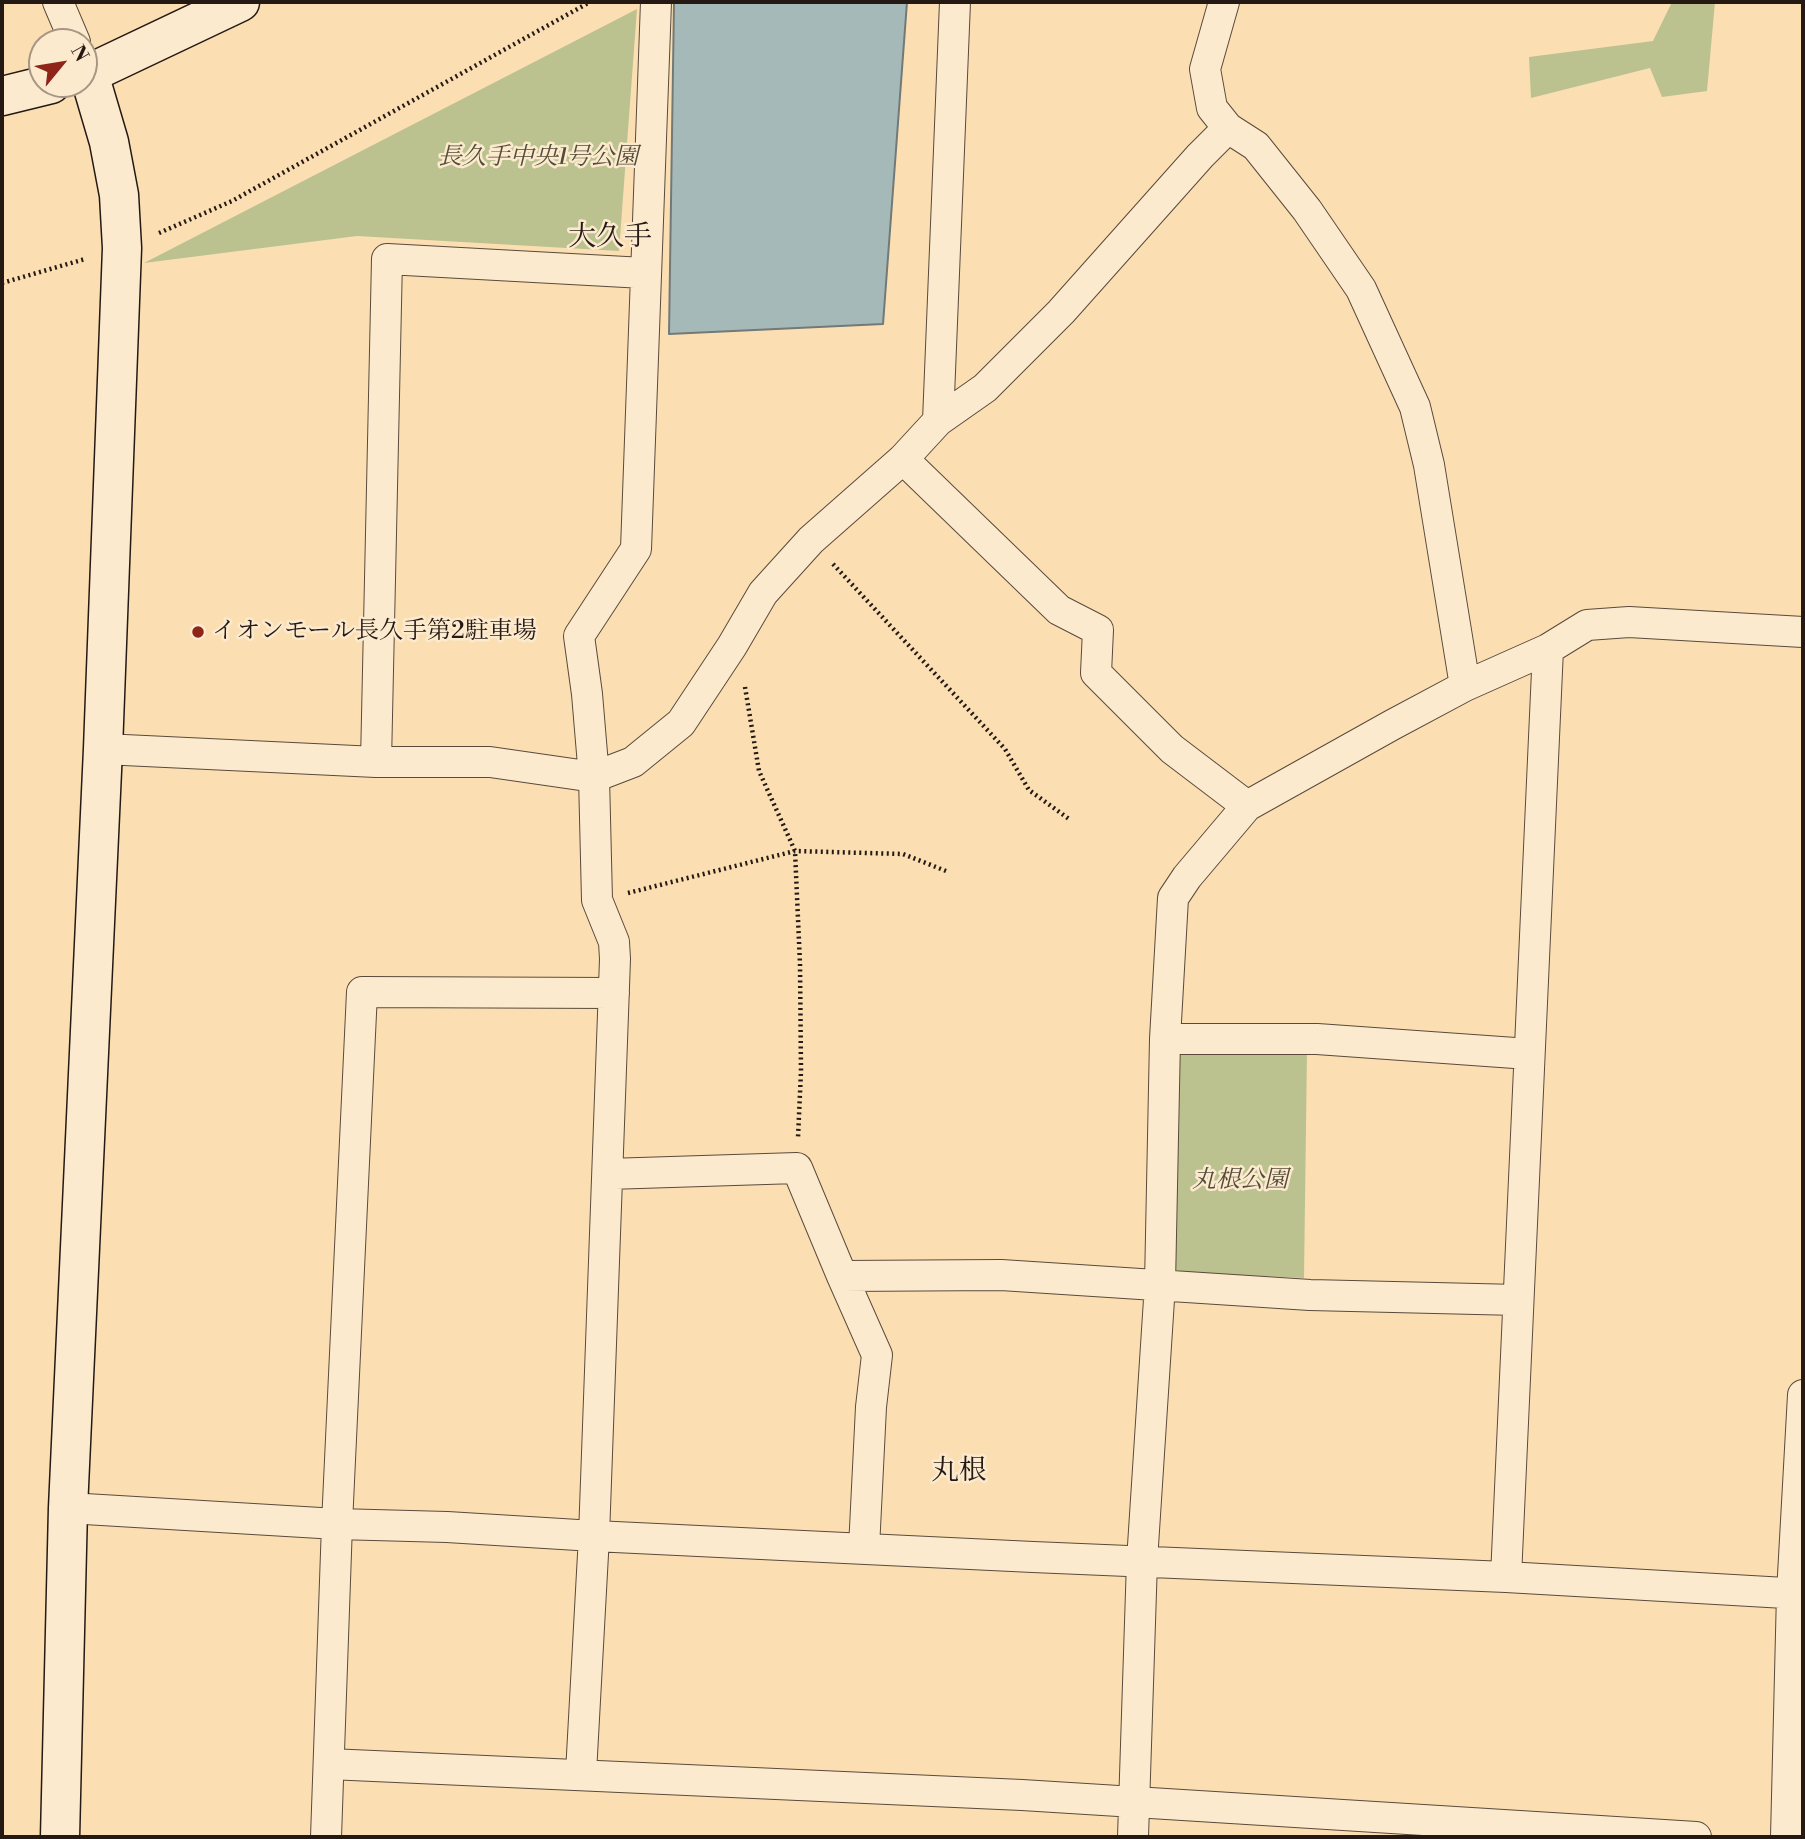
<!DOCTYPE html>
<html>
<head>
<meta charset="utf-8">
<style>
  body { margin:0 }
  #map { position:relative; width:1805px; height:1839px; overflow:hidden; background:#fbdfb3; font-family:"Libre Bodoni",serif }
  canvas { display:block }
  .frame { position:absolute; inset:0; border:4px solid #251914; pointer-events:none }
  .north { position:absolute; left:28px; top:28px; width:70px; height:70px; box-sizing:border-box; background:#fceace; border:2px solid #a69684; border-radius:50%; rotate:60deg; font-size:19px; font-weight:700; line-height:28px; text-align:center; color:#251914 }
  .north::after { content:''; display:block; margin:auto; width:24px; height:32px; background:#8f2418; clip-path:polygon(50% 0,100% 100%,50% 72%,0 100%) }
</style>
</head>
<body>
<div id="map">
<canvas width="1805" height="1839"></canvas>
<div class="frame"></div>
<div class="north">N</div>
</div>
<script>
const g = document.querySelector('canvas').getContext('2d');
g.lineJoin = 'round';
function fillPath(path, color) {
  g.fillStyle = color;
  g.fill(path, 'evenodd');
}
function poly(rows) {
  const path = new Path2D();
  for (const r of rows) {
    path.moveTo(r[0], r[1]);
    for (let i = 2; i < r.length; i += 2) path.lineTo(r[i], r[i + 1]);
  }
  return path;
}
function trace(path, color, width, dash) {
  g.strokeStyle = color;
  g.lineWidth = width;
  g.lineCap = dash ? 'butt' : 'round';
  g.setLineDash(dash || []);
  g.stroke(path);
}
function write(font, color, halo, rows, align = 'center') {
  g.font = font + ' "Libre Bodoni","Noto Serif JP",serif';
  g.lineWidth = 5;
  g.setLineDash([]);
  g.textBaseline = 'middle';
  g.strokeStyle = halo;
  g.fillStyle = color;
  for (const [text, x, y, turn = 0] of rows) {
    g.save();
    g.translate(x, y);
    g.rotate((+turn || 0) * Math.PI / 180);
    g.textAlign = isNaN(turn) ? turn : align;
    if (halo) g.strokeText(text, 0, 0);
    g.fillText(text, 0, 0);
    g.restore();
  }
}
fillPath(poly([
  [1672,2,1715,2,1707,91,1662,97,1650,68,1531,98,1529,57,1653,41],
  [637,9,619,251,357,236,144,263],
  [1179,1046,1307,1051,1304,1278,1171,1272]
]), '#bbc28f');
const water = poly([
  [674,2,907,2,883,324,669,334,674,2]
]);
fillPath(water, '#a5b9b9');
trace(water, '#727977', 2);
const street = poly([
  [58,2,75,42],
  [1224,2,1205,69,1212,108,1228,128,1256,146,1307,210,1361,289,1415,407,1429,465,1465,686],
  [938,421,955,2],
  [903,459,1059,610,1098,630,1096,673,1172,749,1247,806],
  [103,749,376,762,490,762,594,777,633,762,681,723,732,646,763,593,811,540,903,459,938,421,985,388,1061,312,1200,156,1228,128],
  [376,762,387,259,644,273],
  [1165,1039,1317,1039,1529,1054],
  [608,1174,797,1168,842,1276],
  [68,1508,337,1524,447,1527,594,1536,1033,1557,1506,1577,1803,1594],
  [864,1548,871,1407,877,1355,842,1276,1001,1275,1310,1295,1518,1300],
  [1506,1577,1548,649],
  [329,1764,1022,1795,1696,1837],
  [581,1773,594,1536,615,959,614,942,597,900,594,777,587,694,579,636,636,549,656,2],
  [326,1837,337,1524,362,992,614,993],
  [1133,1837,1142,1561,1160,1284,1165,1039,1173,898,1187,877,1247,806,1392,725,1465,686,1548,649,1587,625,1629,622,1803,632],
  [1786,1837,1792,1593,1803,1395]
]);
const secondary = poly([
  [84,76,240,2],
  [2,96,51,84],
  [60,1837,68,1508,103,749,122,248,119,195,109,142,89,74]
]);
trace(street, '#5a4a3c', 32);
trace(secondary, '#251914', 41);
trace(poly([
  [159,233,232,201,590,2],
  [2,283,85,259],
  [833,564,1005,749,1029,790,1069,819],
  [745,687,759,771,795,851,800,964,801,1071,798,1138],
  [628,893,795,851,903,854,946,871]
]), '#251914', 4.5, [2, 3.5]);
trace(street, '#fceace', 30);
trace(secondary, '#fceace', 38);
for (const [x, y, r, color] of [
  [198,632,7,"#8f2418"]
]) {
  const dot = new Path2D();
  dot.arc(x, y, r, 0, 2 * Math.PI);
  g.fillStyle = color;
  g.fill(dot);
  trace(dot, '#fceace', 2.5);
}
write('italic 24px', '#524c39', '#fceace', [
  ["長久手中央1号公園",538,158],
  ["丸根公園",1240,1181]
]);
write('24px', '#251914', '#fceace', [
  ["イオンモール長久手第2駐車場",212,632]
], 'left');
write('28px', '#251914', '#fceace', [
  ["大久手",610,238],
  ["丸根",959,1472]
]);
</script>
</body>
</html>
